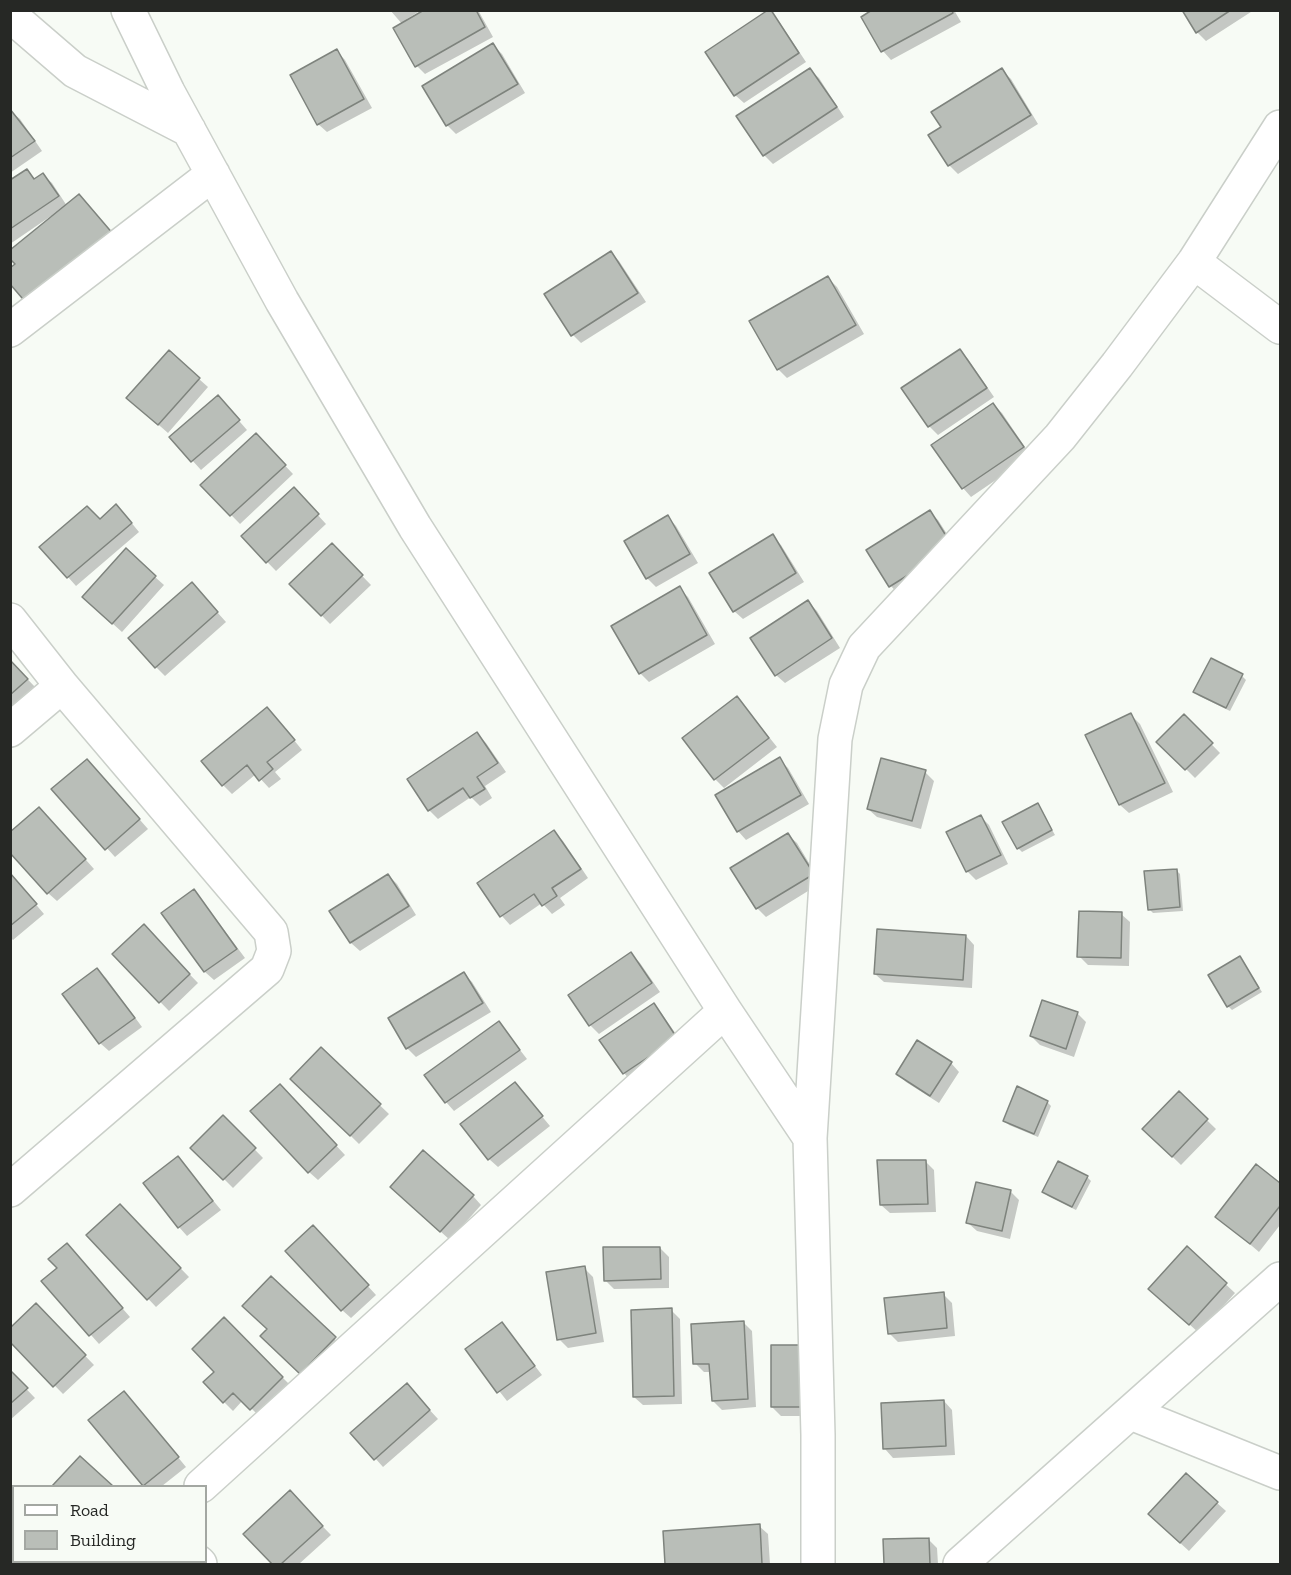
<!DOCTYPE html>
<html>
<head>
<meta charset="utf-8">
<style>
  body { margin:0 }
  #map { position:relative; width:1291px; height:1575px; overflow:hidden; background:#f7fbf5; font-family:"Zilla Slab",serif }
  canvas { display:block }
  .frame { position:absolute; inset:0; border:12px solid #262825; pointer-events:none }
  .legend { position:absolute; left:12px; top:1485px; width:195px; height:78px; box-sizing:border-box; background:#f7fbf5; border:2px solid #a3a7a2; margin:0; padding:8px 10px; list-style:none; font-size:18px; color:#262825 }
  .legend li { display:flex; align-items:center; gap:12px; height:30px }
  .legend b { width:30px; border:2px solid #a3a7a2 }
</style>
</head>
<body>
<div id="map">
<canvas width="1291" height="1575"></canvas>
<div class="frame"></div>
<ul class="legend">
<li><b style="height:8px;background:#fff"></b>Road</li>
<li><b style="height:16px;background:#b9beb8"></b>Building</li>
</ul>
</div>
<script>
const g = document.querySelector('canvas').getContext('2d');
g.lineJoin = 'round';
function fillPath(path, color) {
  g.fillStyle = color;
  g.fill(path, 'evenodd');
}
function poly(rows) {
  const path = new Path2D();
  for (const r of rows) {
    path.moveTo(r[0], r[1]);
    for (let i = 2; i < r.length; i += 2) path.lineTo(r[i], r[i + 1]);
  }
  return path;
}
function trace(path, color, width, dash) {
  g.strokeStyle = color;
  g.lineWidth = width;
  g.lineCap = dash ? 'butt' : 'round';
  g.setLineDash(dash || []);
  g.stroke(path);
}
fillPath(poly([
  [390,10,421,10,407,19,409,21,427,10,478,10,493,37,425,74,417,66,403,25],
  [875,10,954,10,961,22,891,60,883,51,863,17],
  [1183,10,1254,10,1206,41,1197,32],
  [769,11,778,20,806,62,744,103,735,95],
  [493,45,502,54,525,93,456,134,447,125,424,87],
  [337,51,345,60,372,108,327,132,318,124],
  [810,70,819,78,844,117,773,164,764,155],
  [1002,70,1011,79,1038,124,958,174,949,165,943,128],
  [10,111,20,119,42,151,10,173],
  [27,171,36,180,43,175,52,183,67,206,53,218,51,216,10,244,10,182],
  [611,253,619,261,646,302,581,343,573,335],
  [828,278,837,287,864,334,787,378,778,369],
  [960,351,968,359,994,397,938,435,929,426,903,389],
  [199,379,208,387,168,433,137,406],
  [993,404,1002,413,1031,456,971,497,963,488],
  [226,406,247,430,201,470,171,437],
  [256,435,293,474,240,524,202,485],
  [294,489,326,524,276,571,243,537],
  [929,512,938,520,961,556,899,595,891,586,868,551],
  [125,515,139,532,76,586,68,577,100,520],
  [668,517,676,526,698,563,656,587,647,578],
  [772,536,781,545,804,582,743,619,734,611],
  [332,545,371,585,330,624,291,584],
  [155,577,164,585,122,632,93,606],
  [679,588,688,597,715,644,649,682,640,673],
  [200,593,226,622,165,676,156,667],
  [808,602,817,611,840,648,785,683,776,675],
  [10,661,36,688,10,711],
  [1242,676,1246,680,1230,711,1199,696,1195,692],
  [745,707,777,747,724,788,715,779],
  [1131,715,1140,724,1173,792,1129,813,1120,805,1087,736],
  [1184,716,1220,753,1195,778,1159,742],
  [276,718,302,750,275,772,281,779,269,788,256,774,232,794,223,785],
  [477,734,486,743,506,772,485,786,492,798,480,806,471,797,438,819,429,810],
  [779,759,788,768,809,804,746,840,738,831],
  [95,769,148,829,115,857,54,790],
  [925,772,934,781,921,829,877,817,868,809],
  [1038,805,1055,835,1022,852,1018,848],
  [48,817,94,869,57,901,48,893],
  [981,817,989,825,1008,864,976,880,967,871],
  [554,832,563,841,588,878,560,898,565,905,552,914,542,903,510,925,502,916],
  [788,835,797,843,821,883,766,917,757,908],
  [1176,870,1180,874,1183,911,1153,913,1149,909],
  [10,874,44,914,13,940,10,937],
  [388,875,397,884,416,915,360,951,351,943,331,911],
  [194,891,202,900,245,958,214,980,205,972,163,913],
  [1121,914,1130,922,1129,966,1088,965,1079,956],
  [144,927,198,983,169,1011,114,954],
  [966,936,974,945,972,988,884,982,875,974],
  [631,954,640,963,660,992,599,1034,590,1025],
  [1240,958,1262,992,1232,1010,1228,1006],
  [97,970,106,978,142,1027,109,1051,100,1043],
  [464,974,472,982,491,1012,416,1057,407,1048],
  [654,1005,662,1014,685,1047,632,1082,624,1073],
  [1077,1013,1086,1022,1074,1057,1040,1045,1031,1036],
  [499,1023,527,1059,454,1111,446,1102],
  [321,1049,389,1114,359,1144,293,1079],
  [951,1063,959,1072,939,1103,906,1082,898,1074],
  [515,1084,550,1126,498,1167,489,1159],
  [1179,1093,1216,1129,1181,1165,1144,1129],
  [289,1095,345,1155,318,1180,309,1172],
  [1047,1102,1051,1106,1038,1137,1009,1125,1005,1121],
  [223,1117,263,1158,233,1188,193,1148],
  [178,1158,221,1210,187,1236,179,1227],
  [925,1161,934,1170,936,1212,890,1213,881,1205],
  [1256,1167,1280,1185,1280,1225,1259,1252,1217,1216],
  [1087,1177,1091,1181,1076,1210,1048,1196,1044,1192],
  [1010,1191,1019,1200,1010,1239,977,1231,968,1223],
  [401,1196,473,1196,481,1205,450,1240],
  [120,1206,189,1277,156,1307,88,1235],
  [322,1236,376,1295,351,1318,342,1310],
  [660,1248,669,1257,669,1288,614,1289,605,1280],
  [1187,1248,1235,1293,1199,1333,1159,1297],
  [75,1254,130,1317,99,1344,43,1281],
  [584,1268,593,1277,604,1342,568,1348,559,1339],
  [271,1278,343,1347,309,1382,262,1336,268,1329],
  [943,1294,952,1303,955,1336,898,1342,889,1333],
  [36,1305,94,1365,63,1394,10,1340],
  [671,1310,680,1319,682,1404,643,1405,634,1397],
  [224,1319,291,1386,260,1417,243,1400,233,1411,205,1383,216,1372],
  [743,1322,752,1331,756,1407,722,1410,713,1401,711,1372,704,1372,695,1363],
  [502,1324,542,1375,507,1401,467,1350],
  [773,1346,810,1416,781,1416,772,1407],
  [10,1372,35,1398,10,1420],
  [415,1394,438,1419,383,1467,375,1458],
  [132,1401,186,1467,162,1486,146,1486,90,1420],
  [944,1401,952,1410,955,1455,893,1458,885,1449],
  [80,1458,111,1486,54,1486],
  [298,1501,331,1535,299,1564,274,1564,245,1534],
  [1217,1503,1226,1511,1189,1551,1158,1523],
  [759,1526,768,1534,770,1564,667,1564,665,1532],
  [928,1539,937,1548,938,1564,885,1564,885,1540]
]), '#0003');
const building = poly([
  [424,10,476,10,485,27,415,67,393,28,424,10],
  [768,10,771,10,799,53,734,96,705,52,768,10],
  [872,10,952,10,953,13,881,52,861,17,872,10],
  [1182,10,1231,10,1196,33,1182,10],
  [493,43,518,84,446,126,422,86,493,43],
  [337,49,364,99,317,125,290,75,337,49],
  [810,68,837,107,763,156,736,116,810,68],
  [1002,68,1031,115,948,166,928,135,941,127,931,112,1002,68],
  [10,109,35,141,10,158,10,109],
  [27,169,34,179,43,173,59,196,10,229,10,180,27,169],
  [79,194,114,235,28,305,10,284,10,268,15,264,10,259,10,250,79,194],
  [611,251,638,293,571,336,544,294,611,251],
  [828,276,856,325,777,370,749,321,828,276],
  [960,349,987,388,928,427,901,388,960,349],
  [169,350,200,378,158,425,126,398,169,350],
  [218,395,240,420,191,462,169,437,218,395],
  [993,403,1024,447,962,489,931,445,993,403],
  [256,433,286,465,230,516,200,485,256,433],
  [294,487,319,514,266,563,241,536,294,487],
  [116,504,132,523,67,578,39,547,87,506,100,519,116,504],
  [930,510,953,547,889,587,866,550,930,510],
  [668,515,690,554,646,579,624,541,668,515],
  [773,534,796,573,733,612,709,573,773,534],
  [332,543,363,575,321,616,289,584,332,543],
  [126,548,156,576,112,624,82,597,126,548],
  [192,582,218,612,155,668,128,638,192,582],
  [680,586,707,635,639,674,611,626,680,586],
  [808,600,832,638,775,676,750,638,808,600],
  [1211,658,1243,674,1226,708,1193,692,1211,658],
  [10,660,28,679,10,695,10,660],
  [737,696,769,738,714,780,682,738,737,696],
  [267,707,295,740,267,762,273,769,259,781,247,765,222,786,201,761,267,707],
  [1131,713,1165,783,1119,805,1085,735,1131,713],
  [1184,714,1213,743,1185,770,1156,742,1184,714],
  [477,732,498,763,477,777,485,789,470,798,463,788,428,811,407,779,477,732],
  [780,757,801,795,737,832,715,795,780,757],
  [881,758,926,770,912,821,867,809,881,758],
  [87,759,140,819,105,850,51,789,87,759],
  [1038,803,1052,830,1017,849,1002,822,1038,803],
  [39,807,86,859,47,894,10,853,10,832,39,807],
  [981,815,1001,855,966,872,946,832,981,815],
  [554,830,581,869,552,888,557,896,542,906,534,894,500,917,477,883,554,830],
  [788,833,814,874,756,909,730,868,788,833],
  [1177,869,1180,907,1148,910,1144,871,1177,869],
  [10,873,37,904,10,926,10,873],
  [388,874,409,906,350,943,329,911,388,874],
  [194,889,237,949,204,972,161,913,194,889],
  [1079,911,1122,912,1121,958,1077,957,1079,911],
  [144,924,190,974,159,1003,112,954,144,924],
  [877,929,966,935,963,980,874,974,877,929],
  [631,952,652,983,589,1026,568,995,631,952],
  [1240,956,1259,988,1227,1007,1208,975,1240,956],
  [97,968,135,1018,99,1044,62,994,97,968],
  [464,972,483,1003,406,1049,388,1018,464,972],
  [1042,1000,1078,1012,1066,1049,1030,1036,1042,1000],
  [654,1003,677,1038,623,1074,599,1040,654,1003],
  [499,1021,520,1050,445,1103,424,1075,499,1021],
  [917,1040,952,1062,930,1096,896,1074,917,1040],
  [321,1047,381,1104,350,1136,290,1079,321,1047],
  [515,1082,543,1116,488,1160,460,1124,515,1082],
  [280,1084,337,1145,308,1173,250,1111,280,1084],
  [1017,1086,1048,1101,1034,1134,1003,1121,1017,1086],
  [1179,1091,1208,1119,1172,1157,1142,1129,1179,1091],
  [223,1115,256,1148,223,1180,190,1148,223,1115],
  [423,1150,474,1195,440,1232,390,1187,423,1150],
  [178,1156,213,1201,178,1228,143,1183,178,1156],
  [877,1160,926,1160,928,1204,880,1205,877,1160],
  [1058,1161,1088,1176,1072,1207,1042,1192,1058,1161],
  [1256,1164,1280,1183,1280,1206,1250,1244,1215,1217,1256,1164],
  [976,1182,1011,1190,1002,1231,966,1223,976,1182],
  [120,1204,181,1268,147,1300,86,1235,120,1204],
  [313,1225,369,1285,341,1311,285,1251,313,1225],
  [67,1243,123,1308,89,1336,41,1281,57,1268,48,1259,67,1243],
  [1187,1246,1227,1283,1189,1325,1148,1289,1187,1246],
  [603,1247,660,1247,661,1279,604,1281,603,1247],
  [585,1266,596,1333,557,1340,546,1272,585,1266],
  [271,1276,336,1337,300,1374,260,1336,267,1329,242,1306,271,1276],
  [944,1292,947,1328,888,1334,884,1298,944,1292],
  [36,1303,86,1355,53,1387,10,1342,10,1328,36,1303],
  [672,1308,674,1396,633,1397,631,1310,672,1308],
  [224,1317,283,1377,250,1410,233,1393,223,1403,203,1382,214,1372,192,1349,224,1317],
  [744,1321,748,1399,712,1401,709,1364,693,1364,691,1324,744,1321],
  [502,1322,535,1366,497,1393,465,1349,502,1322],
  [771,1345,802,1345,802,1407,771,1407,771,1345],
  [10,1370,28,1388,10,1404,10,1370],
  [407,1383,430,1410,374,1460,350,1433,407,1383],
  [124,1391,179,1457,143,1486,88,1420,124,1391],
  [944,1400,946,1446,883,1449,881,1403,944,1400],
  [80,1456,113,1486,52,1486,80,1456],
  [1186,1473,1218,1502,1180,1543,1148,1514,1186,1473],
  [290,1490,323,1526,281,1564,272,1564,243,1534,290,1490],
  [760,1524,762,1564,665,1564,663,1531,760,1524],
  [929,1538,930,1564,884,1564,883,1539,929,1538]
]);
fillPath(building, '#b9beb8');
trace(building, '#7e837d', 1.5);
const minor = poly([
  [128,10,168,92,282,301,415,527,725,1011,810,1138],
  [10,15,75,71,189,130],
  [1194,262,1280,327],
  [10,330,213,174],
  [10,620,62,686,271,932,274,951,267,969,10,1190],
  [10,730,62,686],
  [1131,1413,1280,1473],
  [201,1486,725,1011],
  [10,1516,14,1520],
  [47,1562,49,1564],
  [198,1562,200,1564],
  [112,1564,116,1562],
  [818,1564,818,1435,810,1138,835,739,846,685,864,647,1060,437,1117,365,1194,262,1280,127],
  [960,1564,1280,1279]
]);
trace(minor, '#cacfc9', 36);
trace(minor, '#fff', 33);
</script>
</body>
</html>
